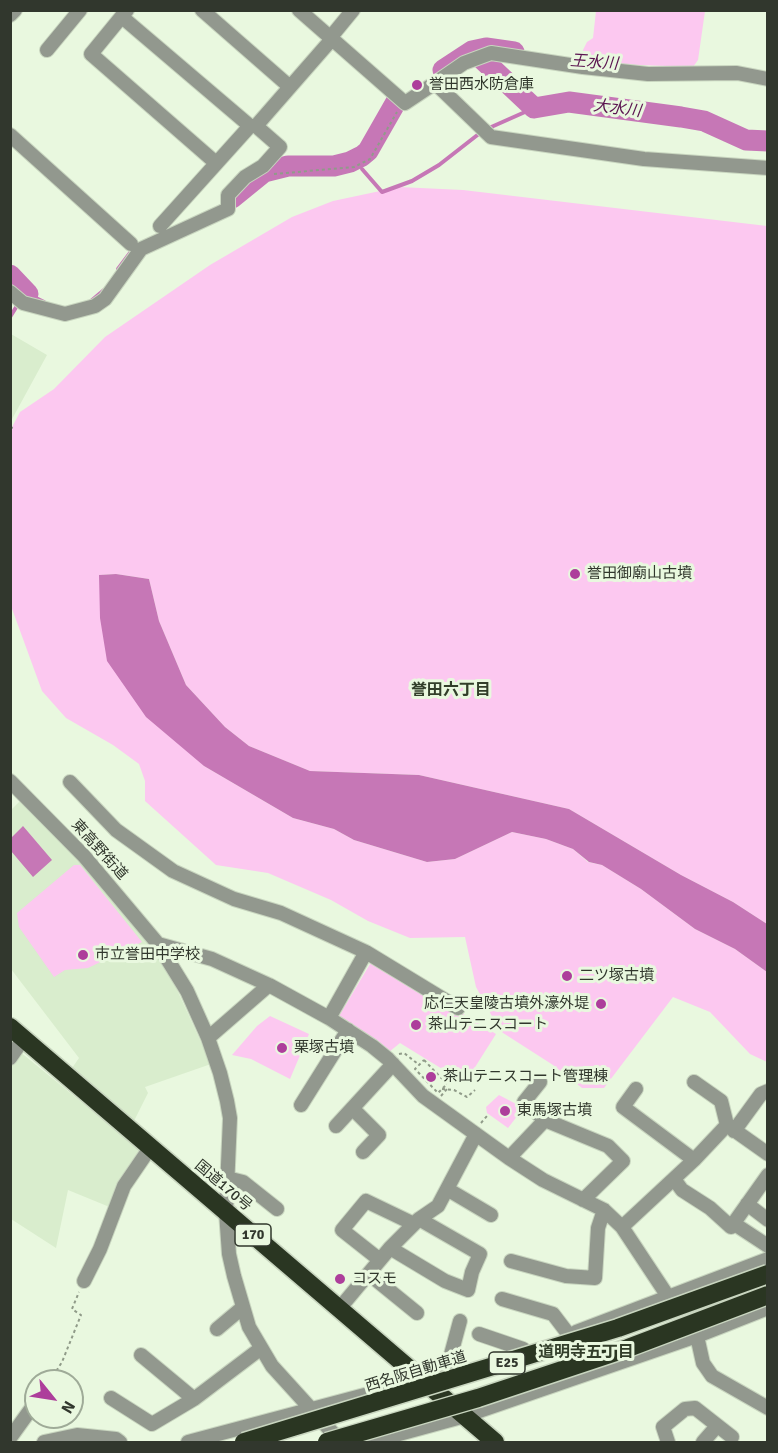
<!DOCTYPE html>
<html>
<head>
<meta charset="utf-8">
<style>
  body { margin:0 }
  #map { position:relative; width:778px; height:1453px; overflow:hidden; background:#e9f8df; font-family:Signika,sans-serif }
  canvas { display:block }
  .frame { position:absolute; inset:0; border:12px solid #31372d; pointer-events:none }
  .north { position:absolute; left:24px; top:1369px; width:60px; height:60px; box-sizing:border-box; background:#e9f8df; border:2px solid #9fab98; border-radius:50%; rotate:120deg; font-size:16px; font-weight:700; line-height:24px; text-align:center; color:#31372d }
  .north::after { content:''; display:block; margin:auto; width:21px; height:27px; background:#ad3e9b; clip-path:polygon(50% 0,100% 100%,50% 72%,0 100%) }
</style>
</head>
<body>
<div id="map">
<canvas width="778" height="1453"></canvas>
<div class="frame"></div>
<div class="north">N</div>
</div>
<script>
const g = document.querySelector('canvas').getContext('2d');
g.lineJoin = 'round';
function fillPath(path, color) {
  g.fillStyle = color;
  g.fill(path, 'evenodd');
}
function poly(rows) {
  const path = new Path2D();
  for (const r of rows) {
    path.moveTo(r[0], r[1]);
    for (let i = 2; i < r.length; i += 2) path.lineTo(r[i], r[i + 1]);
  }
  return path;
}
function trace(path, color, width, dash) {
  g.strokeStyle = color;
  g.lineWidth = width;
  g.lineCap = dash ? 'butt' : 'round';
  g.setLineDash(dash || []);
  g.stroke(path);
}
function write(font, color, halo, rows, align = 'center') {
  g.font = font + ' Signika,"Noto Sans JP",sans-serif';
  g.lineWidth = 6;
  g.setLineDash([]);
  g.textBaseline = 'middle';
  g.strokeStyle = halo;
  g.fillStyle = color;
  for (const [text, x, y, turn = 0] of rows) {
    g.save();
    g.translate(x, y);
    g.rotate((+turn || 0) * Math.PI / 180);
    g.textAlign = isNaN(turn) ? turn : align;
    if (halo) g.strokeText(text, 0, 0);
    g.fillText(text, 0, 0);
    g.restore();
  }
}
fillPath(poly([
  [11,334,47,355,11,421,10,421],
  [22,799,84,866,146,941,173,981,211,1064,145,1087,148,1093,132,1125,70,1071,79,1058,11,969,11,810],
  [19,1051,140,1150,120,1183,112,1208,68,1190,56,1248,11,1219,10,1063]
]), '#d9edcd');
fillPath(poly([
  [596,11,705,11,698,60,693,67,586,63,582,57,583,50,587,42,593,38],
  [399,187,463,190,767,226,767,924,733,902,681,875,569,809,419,775,310,771,249,746,225,727,186,685,159,621,149,579,116,574,100,575,100,618,204,766,293,818,334,829,354,840,427,862,455,859,512,832,546,839,573,849,588,862,602,865,641,889,695,929,735,949,767,972,767,1062,750,1054,710,1012,673,997,604,1088,582,1088,553,1065,500,1031,476,987,465,937,410,938,368,921,331,900,268,873,216,865,145,801,145,781,139,764,113,745,66,718,42,691,11,606,10,431,20,412,54,389,105,337,210,265,292,217,333,201],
  [74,865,80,865,142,942,88,968,65,970,54,977,19,927,17,913],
  [373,959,496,1034,465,1083,400,1043,389,1052,339,1016],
  [270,1016,309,1034,290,1079,251,1059,232,1055,257,1026],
  [499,1095,518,1105,518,1115,508,1128,487,1113,486,1107]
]), '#fcc8f0');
fillPath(poly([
  [116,574,149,579,159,621,186,685,225,727,249,746,310,771,419,775,569,809,681,875,733,902,767,924,767,972,735,949,695,929,641,889,602,865,589,862,573,849,546,839,512,832,455,859,427,862,354,840,334,829,293,818,204,766,146,717,107,661,100,618,99,575],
  [23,826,52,860,33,877,11,851,11,838]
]), '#c677b6');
trace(poly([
  [489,128,534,108],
  [355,160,356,162],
  [362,169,382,192,412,181,439,165,480,133],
  [118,269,133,249],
  [91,301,104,290],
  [10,317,20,301,28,294,44,302]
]), '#c677b6', 4);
trace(poly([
  [482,59,534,108,569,102,681,117,704,121,746,140,768,141],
  [443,70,472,51,486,48,514,52],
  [232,198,264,172,288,166,334,166,350,162,362,156,368,151,396,102],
  [10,275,28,294]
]), '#c677b6', 21);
const minor = poly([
  [127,10,91,54,216,163],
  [202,10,290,87],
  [299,10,405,103,435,83,491,137,644,159,768,168],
  [10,15,15,10],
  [122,17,250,126],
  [330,38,353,10],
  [47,50,80,10],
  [435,83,464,63,491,53,583,67,648,74,737,73,768,79],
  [10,135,131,244],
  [160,226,250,126,256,126,332,39],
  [10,292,23,303,65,314,95,306,105,299,141,249,228,209,228,195,245,177,263,166,280,147,256,126],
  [10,781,84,856,158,944,187,991,208,1038,220,1073,227,1101,230,1118,226,1212,229,1254,234,1276,249,1327,272,1366,341,1442],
  [70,782,116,830,173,871,234,899,281,913,366,952,458,1008],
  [158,944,212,959,269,985,329,1018,372,1046,388,1059,423,1096,509,1158,543,1180,604,1210,622,1227,669,1298],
  [329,1018,366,952],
  [208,1038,269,985],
  [10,1058,24,1038],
  [540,1082,524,1102,545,1120],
  [694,1082,721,1101,727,1125],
  [636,1089,623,1107,694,1160],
  [301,1105,348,1030],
  [353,1109,379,1135,363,1152],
  [336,1126,393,1064],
  [734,1131,761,1094,768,1091],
  [509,1158,545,1120,608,1146,623,1161,583,1200],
  [227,1178,243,1182,277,1209],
  [674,1179,682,1190,710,1208,731,1227,768,1175],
  [447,1189,491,1215],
  [747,1204,768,1220],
  [733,1223,768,1246],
  [622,1227,694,1160,727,1125,768,1154],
  [390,1248,445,1281,468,1290,472,1272,480,1254,419,1219],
  [380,1260,342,1230,366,1201,414,1224],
  [511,1261,566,1276,595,1278,598,1228,604,1210],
  [369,1274,417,1313],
  [84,1281,100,1249,124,1186,150,1148],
  [502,1299,553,1314,569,1335],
  [339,1309,390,1248,419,1219,438,1206,476,1134],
  [217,1329,242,1308],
  [576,1332,768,1259],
  [479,1334,523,1349],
  [697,1336,703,1363,712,1376,768,1408],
  [141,1355,194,1399],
  [446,1373,460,1321],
  [111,1398,152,1424,194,1399,260,1349],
  [10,1438,36,1402],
  [44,1442,77,1435,116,1439,120,1442],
  [188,1442,391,1388],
  [370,1442,465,1416,697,1336,768,1308],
  [668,1442,663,1427,685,1409,695,1408,732,1437],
  [703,1442,717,1426]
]);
const highway = poly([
  [10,1027,495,1442]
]);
trace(minor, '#c8d5bf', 16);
trace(highway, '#c8d5bf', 21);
trace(poly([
  [274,174,354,167,370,159,397,112],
  [10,427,13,428],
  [399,1054,404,1053,418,1064],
  [424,1060,447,1084,438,1093,415,1069,424,1060],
  [442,1089,454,1090,467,1097,475,1090],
  [441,1096,447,1089],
  [481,1123,487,1116],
  [50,1381,62,1362,81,1315,72,1309,79,1292]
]), '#909b89', 2, [3, 3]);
trace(minor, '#92988e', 14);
trace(highway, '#2a3622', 18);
const highwayBridge = poly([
  [244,1442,618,1328,768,1274],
  [327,1442,478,1398,628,1348,768,1295]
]);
trace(highwayBridge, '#c8d5bf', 21, []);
trace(highwayBridge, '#2a3622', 18);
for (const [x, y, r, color] of [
  [417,85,6,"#ad3e9b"],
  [575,574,6,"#ad3e9b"],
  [83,955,6,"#ad3e9b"],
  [567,976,6,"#ad3e9b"],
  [601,1004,6,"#ad3e9b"],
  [416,1025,6,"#ad3e9b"],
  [282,1048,6,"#ad3e9b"],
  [431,1077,6,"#ad3e9b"],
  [505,1111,6,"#ad3e9b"],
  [340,1279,6,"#ad3e9b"]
]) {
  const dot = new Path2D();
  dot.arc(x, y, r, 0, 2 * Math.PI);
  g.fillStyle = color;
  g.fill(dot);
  trace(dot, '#e9f8df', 2);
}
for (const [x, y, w] of [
  [253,1235,36],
  [507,1363,36]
]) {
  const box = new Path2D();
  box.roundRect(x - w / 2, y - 11, w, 22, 4.5);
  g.fillStyle = '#e9f8df';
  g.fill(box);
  trace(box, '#31372d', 1.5);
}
write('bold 14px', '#31372d', null, [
  ["170",253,1235],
  ["E25",507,1363]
]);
write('15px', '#31372d', '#e9f8df', [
  ["誉田西水防倉庫",429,85],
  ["誉田御廟山古墳",587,574],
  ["市立誉田中学校",95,955],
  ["二ツ塚古墳",579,976],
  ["応仁天皇陵古墳外濠外堤",589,1004,"right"],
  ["茶山テニスコート",428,1025],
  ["栗塚古墳",294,1048],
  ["茶山テニスコート管理棟",443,1077],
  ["東馬塚古墳",517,1111],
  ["コスモ",352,1279]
], 'left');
write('15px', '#31372d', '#e9f8df', [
  ["東高野街道",99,850,48],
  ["国道170号",223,1186,40],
  ["西名阪自動車道",416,1372,-17]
]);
write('italic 16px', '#5a134f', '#e9f8df', [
  ["王水川",594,63,4],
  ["大水川",617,109,7]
]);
write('bold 16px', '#323e2a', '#e9f8df', [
  ["誉田六丁目",451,691],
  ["道明寺五丁目",586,1353]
]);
</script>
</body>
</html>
